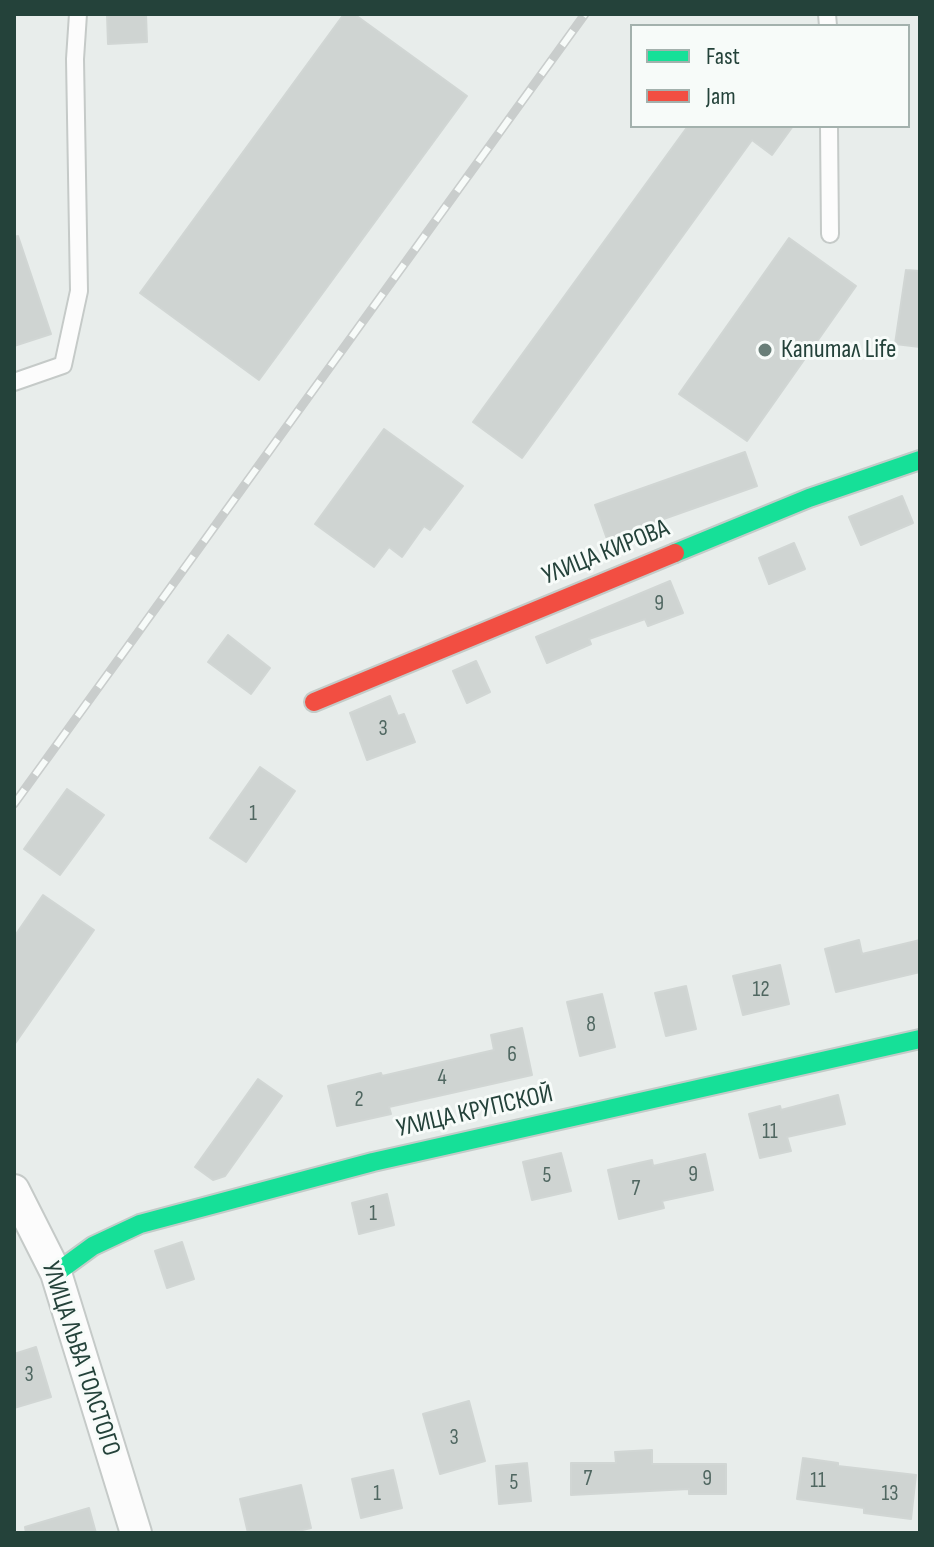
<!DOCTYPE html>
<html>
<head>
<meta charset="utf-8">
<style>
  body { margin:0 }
  #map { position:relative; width:934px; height:1547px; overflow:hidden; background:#e8edeb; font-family:"Sofia Sans Condensed",sans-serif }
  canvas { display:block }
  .frame { position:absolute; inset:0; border:16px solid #24423a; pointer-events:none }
  .legend { position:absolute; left:630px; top:24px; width:280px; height:104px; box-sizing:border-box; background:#f7fbf9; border:2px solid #a3b1ad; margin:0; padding:10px 14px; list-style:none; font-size:24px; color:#24423a }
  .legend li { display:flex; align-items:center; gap:16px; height:40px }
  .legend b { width:40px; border:2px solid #a3b1ad }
</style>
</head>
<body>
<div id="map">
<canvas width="934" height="1547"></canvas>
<div class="frame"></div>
<ul class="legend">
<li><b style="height:10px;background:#16e098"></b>Fast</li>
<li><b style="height:10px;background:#f24e42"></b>Jam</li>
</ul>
</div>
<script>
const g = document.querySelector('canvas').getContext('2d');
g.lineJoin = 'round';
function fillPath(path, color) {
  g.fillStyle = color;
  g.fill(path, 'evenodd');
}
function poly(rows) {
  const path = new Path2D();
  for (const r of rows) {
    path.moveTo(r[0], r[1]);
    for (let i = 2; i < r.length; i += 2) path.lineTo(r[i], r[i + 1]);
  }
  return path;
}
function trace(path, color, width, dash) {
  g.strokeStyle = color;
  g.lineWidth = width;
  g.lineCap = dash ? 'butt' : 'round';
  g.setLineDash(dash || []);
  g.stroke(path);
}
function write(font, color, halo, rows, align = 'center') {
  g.font = font + ' "Sofia Sans Condensed",sans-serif';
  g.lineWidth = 6;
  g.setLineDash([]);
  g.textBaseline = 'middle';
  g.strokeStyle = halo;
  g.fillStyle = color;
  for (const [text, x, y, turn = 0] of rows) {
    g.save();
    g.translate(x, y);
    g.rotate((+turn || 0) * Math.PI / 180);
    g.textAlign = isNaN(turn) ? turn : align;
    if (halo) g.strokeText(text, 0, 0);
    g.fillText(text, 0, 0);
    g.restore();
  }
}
const building = poly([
  [107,14,146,14,147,42,108,44,107,14],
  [344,14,354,14,467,96,259,380,140,293,344,14],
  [688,126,793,126,772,155,752,140,522,458,473,422,688,126],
  [18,236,51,334,14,346,14,237,18,236],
  [789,238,856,286,747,441,679,394,789,238],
  [906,270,920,271,920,347,895,344,906,270],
  [384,429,463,486,430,530,424,526,402,557,389,547,374,567,315,524,384,429],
  [745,452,757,486,607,539,595,505,745,452],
  [902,496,913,523,861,545,849,517,902,496],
  [794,543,805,569,769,584,759,558,794,543],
  [670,581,683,613,648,626,645,619,589,639,591,644,547,663,536,637,670,581],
  [228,635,270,668,251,694,208,662,228,635],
  [476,661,490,692,467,703,453,671,476,661],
  [390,696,398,716,404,714,415,742,367,760,350,713,390,696],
  [260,767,295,791,246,862,210,838,260,767],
  [67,789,104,815,60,875,24,849,67,789],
  [43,895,94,930,14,1045,14,937,43,895],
  [859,940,862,954,920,940,920,972,836,992,825,949,859,940],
  [780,965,789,1004,743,1015,733,976,780,965],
  [686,986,696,1029,666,1036,655,993,686,986],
  [602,994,615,1047,580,1056,567,1002,602,994],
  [522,1028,532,1075,389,1107,391,1114,337,1126,328,1086,381,1073,382,1076,494,1050,491,1035,522,1028],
  [258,1079,282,1096,225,1176,213,1180,195,1167,258,1079],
  [838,1095,845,1124,787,1137,791,1151,760,1158,749,1114,780,1106,781,1110,838,1095],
  [561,1153,571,1191,532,1200,523,1162,561,1153],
  [705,1154,713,1190,662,1201,664,1208,619,1219,608,1170,652,1160,653,1166,705,1154],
  [387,1194,394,1225,359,1234,352,1203,387,1194],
  [182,1242,194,1279,167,1288,155,1251,182,1242],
  [36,1347,51,1397,14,1408,14,1354,36,1347],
  [469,1401,485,1461,440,1474,423,1414,469,1401],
  [652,1450,652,1464,726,1464,726,1494,689,1494,689,1489,571,1495,571,1463,616,1463,615,1452,652,1450],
  [803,1458,838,1463,838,1466,916,1475,911,1519,864,1513,864,1508,797,1499,803,1458],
  [527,1463,531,1501,499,1504,496,1466,527,1463],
  [393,1470,402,1508,361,1518,352,1479,393,1470],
  [301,1485,311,1528,290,1533,248,1533,240,1499,301,1485],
  [89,1508,96,1533,26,1533,25,1527,89,1508]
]);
fillPath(building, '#cfd4d2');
trace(building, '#d1d6d4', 2);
const lane = poly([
  [827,14,828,26],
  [829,126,830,234],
  [14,382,63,365,79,291,75,59,78,14]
]);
const street = poly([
  [14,1190,56,1273,136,1533]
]);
const fast = poly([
  [675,553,809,498,920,460],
  [56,1273,93,1246,140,1224,373,1162,920,1039]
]);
const jam = poly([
  [314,702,675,553]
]);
trace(lane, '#c5cac8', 20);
trace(street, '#c5cac8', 34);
trace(fast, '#c3cbc8', 22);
trace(jam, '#c3cbc8', 22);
trace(lane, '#fcfcfc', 16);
trace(street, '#fcfcfc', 30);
trace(fast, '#16e098', 18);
trace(jam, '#f24e42', 18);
const rail = poly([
  [14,804,585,14]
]);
trace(rail, '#c9cdcc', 9);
trace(rail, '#f7fbf9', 6, [18]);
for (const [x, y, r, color] of [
  [765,350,8,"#697e78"]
]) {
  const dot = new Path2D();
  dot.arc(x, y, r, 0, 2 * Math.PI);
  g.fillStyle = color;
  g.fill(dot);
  trace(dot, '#f7fbf9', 3);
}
write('22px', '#506761', null, [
  ["9",659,604],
  ["3",383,729],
  ["1",253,814],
  ["12",761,990],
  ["8",591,1025],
  ["6",512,1055],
  ["4",442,1078],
  ["2",359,1100],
  ["11",770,1132],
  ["9",693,1175],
  ["5",547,1176],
  ["7",636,1189],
  ["1",373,1214],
  ["3",29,1375],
  ["3",454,1438],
  ["7",588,1479],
  ["9",707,1479],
  ["11",818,1481],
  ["5",514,1483],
  ["1",377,1494],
  ["13",890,1494]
]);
write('26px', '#24423a', '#f7fbf9', [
  ["Капитал Life",781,350]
], 'left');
write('26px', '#24423a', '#f7fbf9', [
  ["УЛИЦА КИРОВА",606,553,-22],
  ["УЛИЦА КРУПСКОЙ",475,1112,-13],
  ["УЛИЦА ЛЬВА ТОЛСТОГО",80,1359,72]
]);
</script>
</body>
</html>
